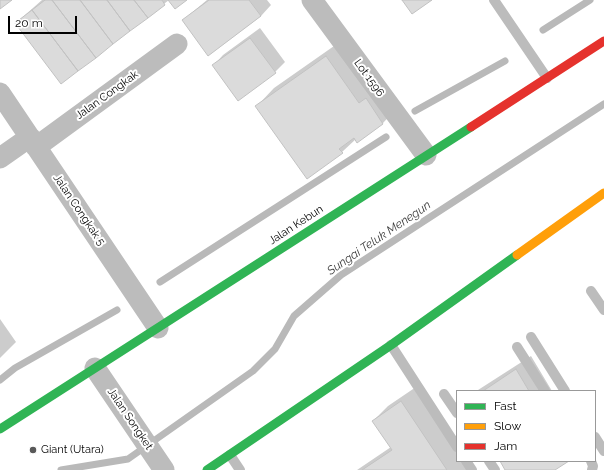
<!DOCTYPE html>
<html>
<head>
<meta charset="utf-8">
<style>
  body { margin:0 }
  #map { position:relative; width:604px; height:470px; overflow:hidden; background:#fff; font-family:Raleway,sans-serif }
  canvas { display:block }
  .legend { position:absolute; left:456px; top:390px; width:140px; height:72px; box-sizing:border-box; background:#fff; border:1px solid #999; margin:0; padding:5px 7px; list-style:none; font-size:12px; color:#000 }
  .legend li { display:flex; align-items:center; gap:8px; height:20px }
  .legend b { width:20px; border:1px solid #999 }
  .scale { position:absolute; left:8px; top:16px; width:69px; height:18px; box-sizing:border-box; border:2px solid #000; border-top:0; padding-left:5px; font-size:12px; line-height:14px; white-space:nowrap; color:#000; -webkit-text-stroke:3px #fff; paint-order:stroke }
</style>
</head>
<body>
<div id="map">
<canvas width="604" height="470"></canvas>
<ul class="legend">
<li><b style="height:5px;background:#30b455"></b>Fast</li>
<li><b style="height:5px;background:#ff9f0a"></b>Slow</li>
<li><b style="height:5px;background:#e5322d"></b>Jam</li>
</ul>
<div class="scale">20 m</div>
</div>
<script>
const g = document.querySelector('canvas').getContext('2d');
g.lineJoin = 'round';
function fillPath(path, color) {
  g.fillStyle = color;
  g.fill(path, 'evenodd');
}
function poly(rows) {
  const path = new Path2D();
  for (const r of rows) {
    path.moveTo(r[0], r[1]);
    for (let i = 2; i < r.length; i += 2) path.lineTo(r[i], r[i + 1]);
  }
  return path;
}
function trace(path, color, width, dash) {
  g.strokeStyle = color;
  g.lineWidth = width;
  g.lineCap = dash ? 'butt' : 'round';
  g.setLineDash(dash || []);
  g.stroke(path);
}
function write(font, color, halo, rows, align = 'center') {
  g.font = font + ' Raleway,sans-serif';
  g.lineWidth = 4;
  g.setLineDash([]);
  g.textBaseline = 'middle';
  g.strokeStyle = halo;
  g.fillStyle = color;
  for (const [text, x, y, turn = 0] of rows) {
    g.save();
    g.translate(x, y);
    g.rotate((+turn || 0) * Math.PI / 180);
    g.textAlign = isNaN(turn) ? turn : align;
    if (halo) g.strokeText(text, 0, 0);
    g.fillText(text, 0, 0);
    g.restore();
  }
}
fillPath(poly([
  [42,0,169,0,61,83,16,23],
  [207,0,267,0,271,5,261,16,209,55,183,20],
  [260,28,285,62,275,72,213,66,223,55],
  [344,39,400,105,383,123,357,141,356,139,342,152,257,106,274,88],
  [0,319,16,342,0,358],
  [531,356,552,391,478,391,478,390],
  [416,387,457,449,457,461,465,461,471,470,357,470,391,447,373,421,388,406]
]), '#0003');
trace(poly([
  [543,30,590,0],
  [415,111,505,61],
  [160,282,386,137],
  [0,380,15,368,117,310],
  [61,470,128,459,253,371,275,349,294,316,341,275,604,104]
]), '#b9b9b9', 7);
const building = poly([
  [0,0,12,0,0,9,0,0],
  [45,0,52,0,96,58,78,71,32,10,45,0],
  [52,0,80,0,113,44,96,58,52,0],
  [80,0,107,0,130,31,113,44,80,0],
  [107,0,134,0,148,18,130,31,107,0],
  [134,0,162,0,165,5,148,18,134,0],
  [168,0,187,0,175,9,168,0],
  [209,0,249,0,261,16,208,56,182,20,209,0],
  [402,0,432,0,412,14,402,0],
  [32,10,78,71,61,84,15,23,32,10],
  [250,38,276,73,238,101,212,65,250,38],
  [326,56,359,103,366,98,383,124,357,143,354,138,339,149,343,153,307,179,255,106,326,56],
  [516,369,529,391,483,391,516,369],
  [401,401,447,470,362,470,392,450,372,421,401,401],
  [500,461,569,461,555,470,505,470,500,461]
]);
fillPath(building, '#dbdbdb');
trace(building, '#c2c2c2', 1);
trace(poly([
  [494,0,547,78],
  [591,291,604,310],
  [531,337,565,391],
  [391,345,457,447],
  [517,347,545,391],
  [444,394,457,413],
  [595,437,604,451],
  [230,455,240,470],
  [466,461,472,470],
  [489,461,495,470],
  [591,461,593,466,592,470]
]), '#bcbcbc', 10);
trace(poly([
  [312,0,426,155],
  [0,93,158,328],
  [36,147,177,44],
  [0,158,30,137],
  [95,368,164,470]
]), '#bcbcbc', 21);
trace(poly([
  [0,429,471,127],
  [207,470,391,345,517,255]
]), '#30b455', 9);
trace(poly([
  [517,255,604,193]
]), '#ff9f0a', 9);
trace(poly([
  [471,127,604,41]
]), '#e5322d', 9);
for (const [x, y, r, color] of [
  [33,450,4,"#595959"]
]) {
  const dot = new Path2D();
  dot.arc(x, y, r, 0, 2 * Math.PI);
  g.fillStyle = color;
  g.fill(dot);
  trace(dot, '#fff', 1.5);
}
write('11px', '#000', '#fff', [
  ["Lot 1596",369,78,54],
  ["Jalan Congkak",107,95,-36],
  ["Jalan Congkak 5",79,210,56],
  ["Jalan Kebun",296,225,-33],
  ["Jalan Songket",130,419,56]
]);
write('11px', '#000', '#fff', [
  ["Giant (Utara)",41,450]
], 'left');
write('italic 12px', '#3c3c3c', '#fff', [
  ["Sungai Teluk Menegun",379,238,-34]
]);
</script>
</body>
</html>
